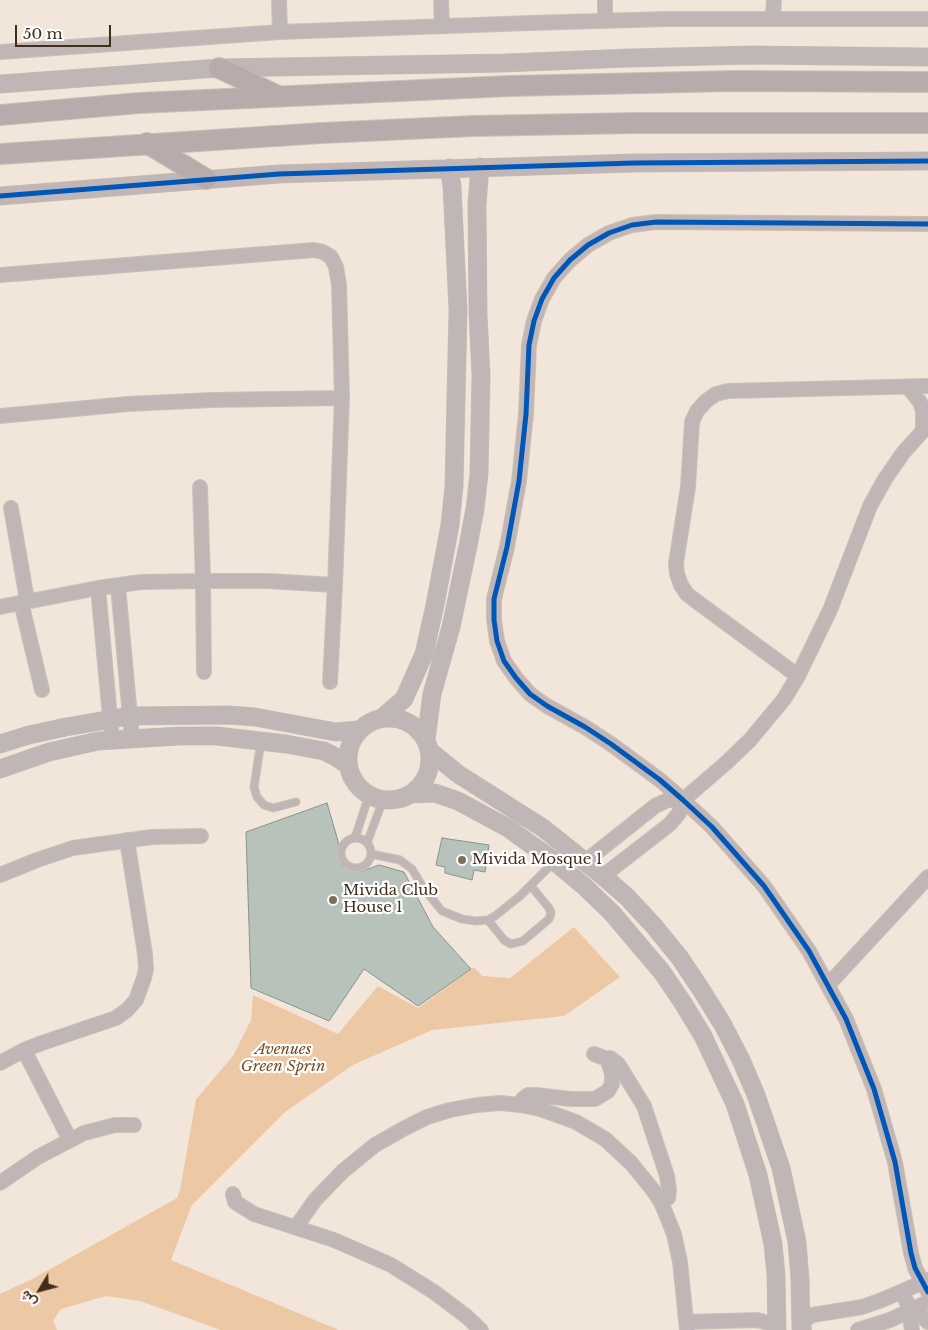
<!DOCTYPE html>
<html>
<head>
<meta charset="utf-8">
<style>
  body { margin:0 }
  #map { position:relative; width:928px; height:1330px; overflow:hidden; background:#f2e6db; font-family:"Libre Baskerville",Vazirmatn,serif }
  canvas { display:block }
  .north { position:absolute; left:15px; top:1265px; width:50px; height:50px; -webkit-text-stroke:4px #fff; paint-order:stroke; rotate:233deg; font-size:14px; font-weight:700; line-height:20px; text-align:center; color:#422d19 }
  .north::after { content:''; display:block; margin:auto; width:18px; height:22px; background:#422d19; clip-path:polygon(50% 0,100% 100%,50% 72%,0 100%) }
  .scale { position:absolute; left:15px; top:25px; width:96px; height:22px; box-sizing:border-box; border:2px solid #422d19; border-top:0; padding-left:6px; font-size:15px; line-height:18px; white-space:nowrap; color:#422d19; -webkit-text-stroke:4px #fff; paint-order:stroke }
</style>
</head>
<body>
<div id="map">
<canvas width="928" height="1330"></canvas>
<div class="north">ش</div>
<div class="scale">50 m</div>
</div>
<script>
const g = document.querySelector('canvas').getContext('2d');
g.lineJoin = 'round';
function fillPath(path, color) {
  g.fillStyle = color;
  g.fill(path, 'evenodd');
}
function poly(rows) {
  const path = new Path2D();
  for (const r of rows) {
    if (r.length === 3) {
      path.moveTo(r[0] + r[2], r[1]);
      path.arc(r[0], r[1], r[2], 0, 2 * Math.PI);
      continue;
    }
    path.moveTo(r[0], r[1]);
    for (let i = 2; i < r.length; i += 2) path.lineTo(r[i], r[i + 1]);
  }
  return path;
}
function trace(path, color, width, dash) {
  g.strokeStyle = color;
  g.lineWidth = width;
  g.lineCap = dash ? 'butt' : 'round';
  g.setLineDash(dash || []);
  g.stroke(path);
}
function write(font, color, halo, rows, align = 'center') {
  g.font = font + ' "Libre Baskerville",serif';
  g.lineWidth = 4.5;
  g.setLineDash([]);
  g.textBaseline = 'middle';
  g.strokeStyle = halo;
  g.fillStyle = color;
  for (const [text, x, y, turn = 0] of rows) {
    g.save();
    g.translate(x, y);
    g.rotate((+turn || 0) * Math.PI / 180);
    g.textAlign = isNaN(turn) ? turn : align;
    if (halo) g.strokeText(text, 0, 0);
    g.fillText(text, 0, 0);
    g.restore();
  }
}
fillPath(poly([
  [574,927,620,977,564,1016,432,1030,353,1065,285,1112,192,1205,171,1260,339,1330,221,1330,140,1301,106,1296,61,1309,53,1321,57,1330,0,1330,0,1294,34,1278,177,1198,180,1190,196,1099,233,1056,251,1020,253,995,338,1034,378,986,418,1008,474,967,482,976,510,978]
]), '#edc8a5');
const building = poly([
  [327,803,338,841,341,866,360,872,379,865,404,872,433,927,471,969,418,1006,364,969,329,1021,251,988,246,832,327,803],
  [442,838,489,845,485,872,474,870,472,880,445,873,445,867,436,865,442,838]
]);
fillPath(building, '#b7c2bb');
trace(building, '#85958d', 1);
const service = poly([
  [261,741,254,787,257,797,264,805,273,808,296,802],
  [355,838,369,795],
  [356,853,15],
  [367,843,383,800],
  [371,854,400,860,412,869,424,889,442,911,462,919,476,921,488,920,495,916,520,896,554,862],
  [488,920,504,940,511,944,523,941,549,919,551,913,549,908,531,886]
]);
const minor = poly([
  [279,0,280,32],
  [441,0,442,26],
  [773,18,774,0],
  [605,21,605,0],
  [0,52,280,32,531,23,667,19,928,19],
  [928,224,656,222,632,225,609,233,588,245,570,260,554,278,542,299,534,321,529,345,526,414,519,481,507,547,494,599,494,620,497,641,504,661,516,678,530,694,547,706,585,727,611,744,660,780,683,800,712,827,764,886,809,951,846,1019,874,1089,895,1162,911,1253,915,1268,928,1292],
  [0,275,314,250,323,252,331,257,336,267,339,285,342,398,335,585,330,682],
  [908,387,920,402,923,411,923,429],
  [0,416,128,404,212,400,342,398],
  [200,487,203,581,204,672],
  [11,508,27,600],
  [118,586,132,738],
  [98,588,112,739],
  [21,602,42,690],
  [0,607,98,588,141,582,203,581,267,581,335,585],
  [798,676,696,601,687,594,681,585,677,574,676,563,688,487,692,422,697,411,706,401,716,394,728,391,928,386],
  [586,861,655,806,668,800,683,800],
  [0,875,37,860,73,848,152,837,201,836],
  [603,876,670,824,679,813,683,800,726,763,750,740,784,699,798,676,830,610,870,506,885,479,903,453,928,425],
  [828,985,928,877],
  [24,1050,70,1140],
  [594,1054,607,1059,610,1058,618,1064,644,1106,667,1176,669,1190,668,1198,661,1202],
  [0,1063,24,1050,42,1043,116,1018,127,1010,136,1000,144,978,146,969,145,954,127,840],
  [520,1105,523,1099,528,1095,536,1095,571,1099,595,1099,608,1091,612,1084,612,1073,607,1059],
  [0,1183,38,1157,84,1133,115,1125,134,1125],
  [233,1194,235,1202,254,1214,334,1240,391,1265,434,1292,466,1316,481,1330],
  [296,1227,315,1200,343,1171,375,1145,405,1128,427,1117,450,1110,477,1105,500,1103,520,1105,540,1109,576,1122,605,1139,631,1163,653,1190,661,1202,674,1234,680,1262,687,1330],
  [902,1292,911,1311,910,1318,912,1330],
  [911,1311,919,1314,928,1322],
  [686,1322,757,1320,769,1323,777,1329,776,1330],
  [804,1329,801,1326,804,1321,812,1315,862,1307,882,1300,928,1280],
  [858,1330,890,1320,928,1302]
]);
const tertiary = poly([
  [0,84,219,68,505,63,629,58,752,55,928,57],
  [0,196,279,174,634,163,928,161],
  [389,759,41],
  [382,718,404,699,424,654,435,605,450,525,454,486,458,310,452,186,449,168],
  [426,740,432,694,451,627,468,546,475,509,479,474,481,375,478,313,477,204,480,167],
  [0,744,29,735,66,727,129,716,228,715,255,717,336,732,358,730],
  [430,751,458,774,543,828,603,876,627,897,654,926,680,958,702,991,723,1025,741,1060,756,1095,781,1168,797,1242,800,1279,801,1330],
  [0,769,49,752,98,741,179,736,217,736,286,744,324,751,336,757,348,765],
  [411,794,435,793,458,801,508,828,554,861,584,886,612,913,662,972,683,1003,703,1036,735,1104,758,1175,773,1244,776,1275,777,1330]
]);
const secondary = poly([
  [219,68,276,95],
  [0,115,139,103,509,86,734,81,928,82],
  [147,143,206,179],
  [0,154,322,133,473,126,636,123,928,123]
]);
trace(service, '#cdc1b6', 9);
trace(minor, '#cdc1b6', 16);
trace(tertiary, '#cdc1b6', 19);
trace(secondary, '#cdc1b6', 22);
trace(service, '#c1b6b6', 7);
trace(minor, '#c1b6b6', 14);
trace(tertiary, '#c1b6b6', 18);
trace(secondary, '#b8abac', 20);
trace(poly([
  [0,196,279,174,634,163,928,161],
  [928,224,656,222,632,225,609,233,588,245,570,260,554,278,542,299,534,321,529,345,526,414,519,481,507,547,494,599,494,620,497,641,504,661,516,678,530,694,547,706,585,727,611,744,660,780,683,800,712,827,764,886,809,951,846,1019,874,1089,895,1162,911,1253,915,1268,928,1292]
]), '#0057b8', 5);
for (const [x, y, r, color] of [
  [462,860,5,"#806e5d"],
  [333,900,5,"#806e5d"]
]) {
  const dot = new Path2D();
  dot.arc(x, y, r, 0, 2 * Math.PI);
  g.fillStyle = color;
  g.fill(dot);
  trace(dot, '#fff', 2);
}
write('15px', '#422d19', '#fff', [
  ["Mivida Mosque 1",472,860],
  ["Mivida Club",343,891],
  ["House 1",343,908]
], 'left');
write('italic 15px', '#744c23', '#fff', [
  ["Avenues",283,1050],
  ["Green Sprin",283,1067]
]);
</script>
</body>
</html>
